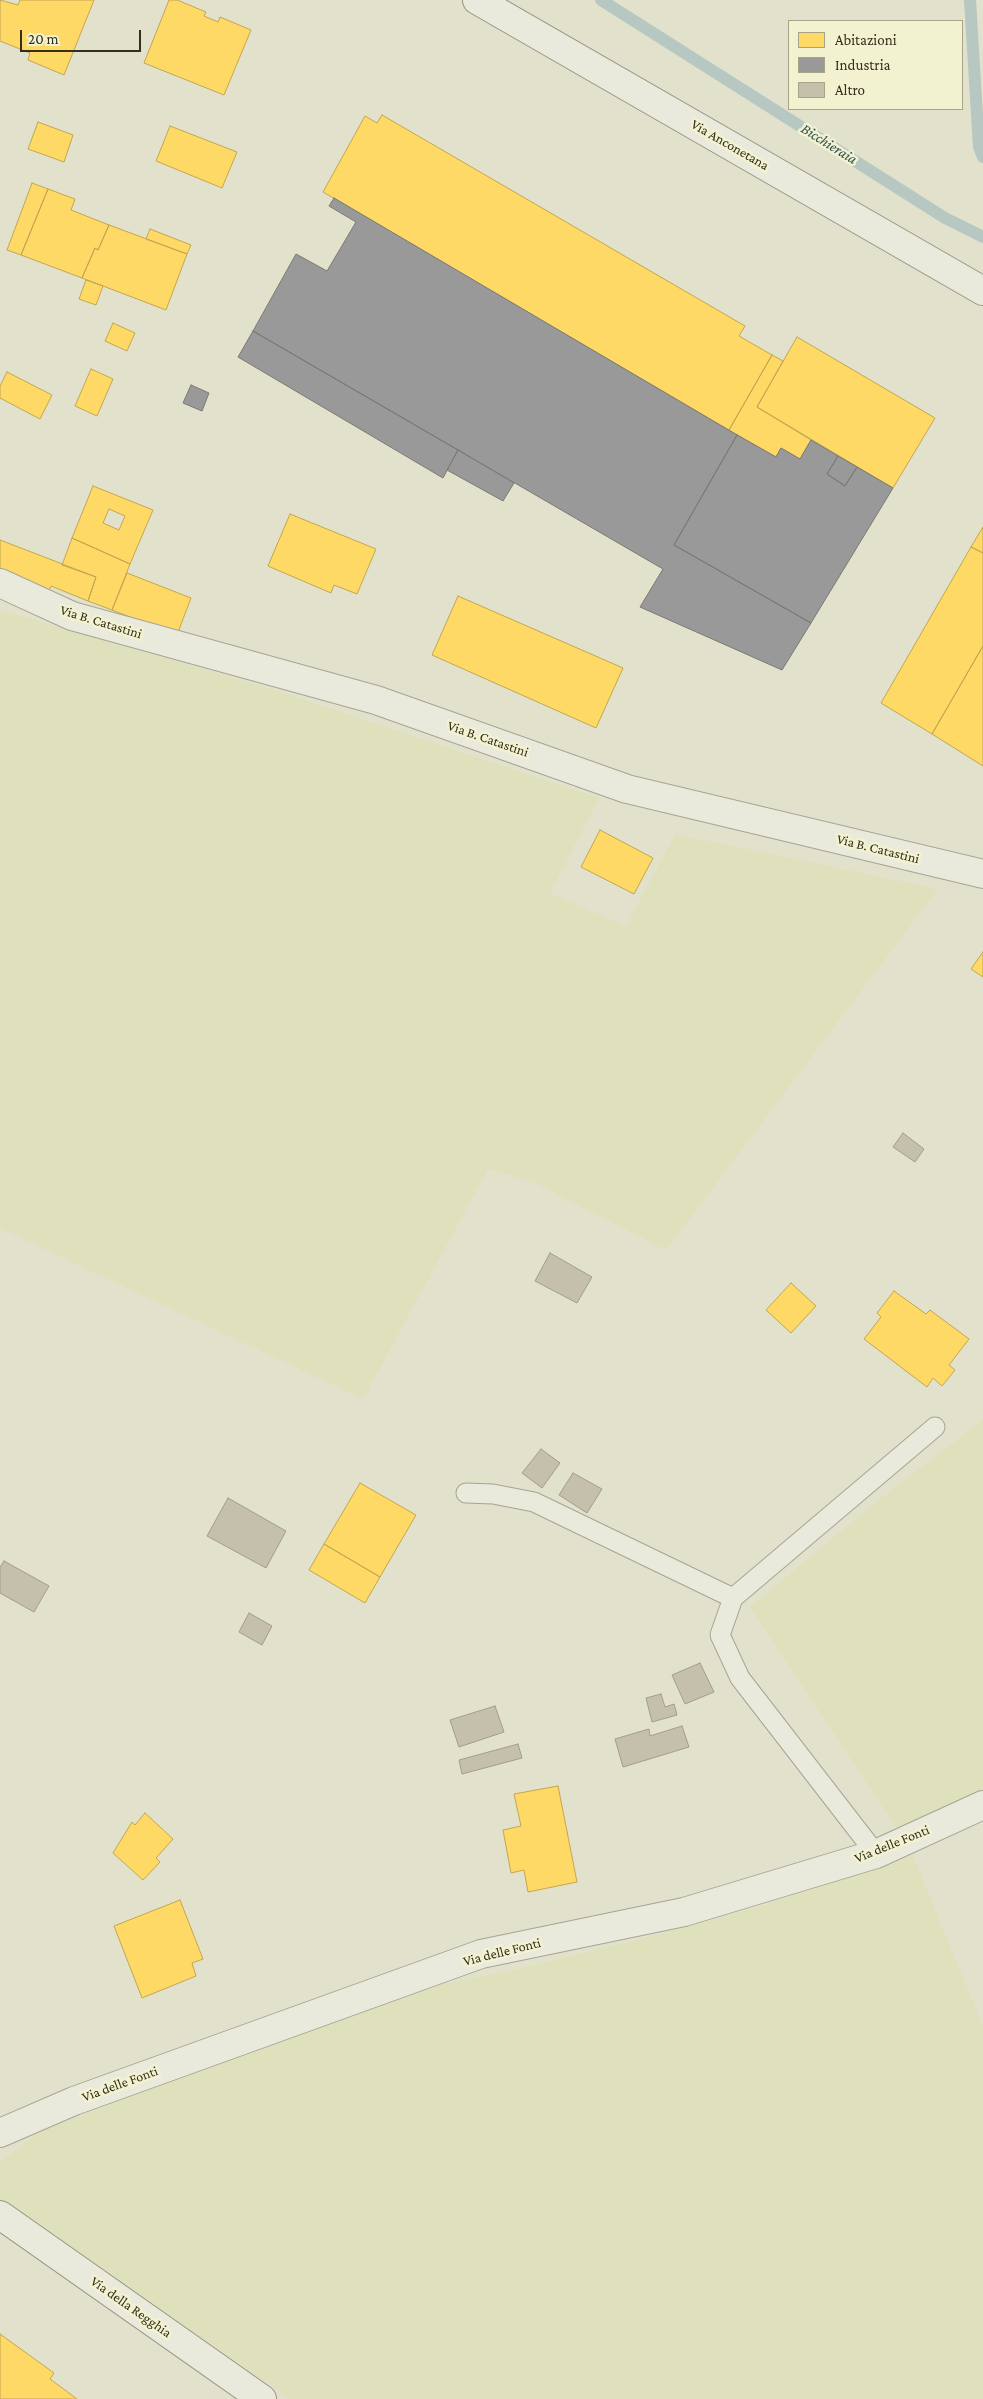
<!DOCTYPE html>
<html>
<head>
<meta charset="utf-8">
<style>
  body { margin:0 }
  #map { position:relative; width:983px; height:2399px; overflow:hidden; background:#e2e1cb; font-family:"Crimson Pro",serif }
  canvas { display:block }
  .legend { position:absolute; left:788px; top:20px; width:175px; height:90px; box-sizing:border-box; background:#f3f2d0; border:1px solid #a7a488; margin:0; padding:6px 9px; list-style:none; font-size:15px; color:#342e1d }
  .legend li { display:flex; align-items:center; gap:10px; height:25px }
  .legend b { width:25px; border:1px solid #a7a488 }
  .scale { position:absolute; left:20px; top:30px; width:121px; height:22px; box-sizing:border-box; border:2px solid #342e1d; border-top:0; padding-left:6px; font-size:15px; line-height:18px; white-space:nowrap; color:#342e1d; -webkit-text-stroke:4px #f3f2d0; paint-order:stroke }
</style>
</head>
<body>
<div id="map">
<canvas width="983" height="2399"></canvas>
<ul class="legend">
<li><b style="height:14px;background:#ffd966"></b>Abitazioni</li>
<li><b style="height:14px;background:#999"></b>Industria</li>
<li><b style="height:14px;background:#c5c0ac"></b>Altro</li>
</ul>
<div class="scale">20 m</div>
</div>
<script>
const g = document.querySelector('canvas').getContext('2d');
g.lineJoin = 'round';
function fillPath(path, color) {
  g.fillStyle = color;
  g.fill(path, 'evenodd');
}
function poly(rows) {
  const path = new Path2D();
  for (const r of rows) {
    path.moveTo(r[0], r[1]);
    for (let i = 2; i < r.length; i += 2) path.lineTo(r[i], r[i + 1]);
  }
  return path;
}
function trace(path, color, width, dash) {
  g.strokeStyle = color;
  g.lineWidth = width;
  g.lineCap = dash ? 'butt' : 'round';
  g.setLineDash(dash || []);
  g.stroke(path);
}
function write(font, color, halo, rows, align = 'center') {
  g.font = font + ' "Crimson Pro",serif';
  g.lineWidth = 5;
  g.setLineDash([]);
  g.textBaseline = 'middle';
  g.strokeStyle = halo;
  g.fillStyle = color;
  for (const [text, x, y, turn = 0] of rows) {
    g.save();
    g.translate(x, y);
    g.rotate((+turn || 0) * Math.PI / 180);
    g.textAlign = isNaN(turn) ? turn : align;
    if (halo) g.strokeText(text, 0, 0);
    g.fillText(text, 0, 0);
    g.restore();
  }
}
fillPath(poly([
  [0,610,281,692,599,798,550,893,626,927,675,834,938,889,666,1250,531,1181,488,1169,363,1399,0,1228],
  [983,1420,983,1790,898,1830,750,1607,890,1491],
  [910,1849,983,2026,983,2399,290,2399,0,2199,0,2163,38,2132,337,2017,415,1990,513,1970,633,1941,754,1908,838,1880]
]), '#dfe1bc');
const homes = poly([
  [0,0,18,5,20,0,94,0,64,75,28,60,30,53,0,41,0,0],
  [169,0,177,0,206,12,204,16,218,22,220,17,251,30,224,95,144,63,169,0],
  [382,115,745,326,739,336,772,355,729,430,323,192,365,116,377,123,382,115],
  [38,122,73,135,64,162,28,149,38,122],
  [170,126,237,152,222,188,156,161,170,126],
  [32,183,48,189,21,255,7,250,32,183],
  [48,189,75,199,71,210,109,225,98,250,95,248,82,278,21,255,48,189],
  [109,225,187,254,166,310,82,278,95,248,98,250,109,225],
  [150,229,191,245,187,254,146,239,150,229],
  [86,280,103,286,96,305,79,299,86,280],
  [113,323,135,333,127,351,105,341,113,323],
  [797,337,935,418,893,488,757,407,797,337],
  [772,355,783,361,757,407,811,440,800,459,781,448,776,457,729,430,772,355],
  [91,369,113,379,97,416,75,406,91,369],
  [7,372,52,395,40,419,0,398,0,386,7,372],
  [93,486,153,510,130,564,72,538,93,486],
  [109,509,125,516,119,530,103,523,109,509],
  [290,514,376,549,357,594,334,585,331,593,268,566,290,514],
  [983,527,983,553,971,547,983,527],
  [72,538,130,564,112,610,88,601,96,577,62,565,72,538],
  [0,540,96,577,88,601,51,586,46,598,0,581,0,540],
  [971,547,983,553,983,646,932,734,881,703,971,547],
  [127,573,191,598,177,635,112,610,127,573],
  [458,596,623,668,596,728,432,655,458,596],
  [983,646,983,766,932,734,983,646],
  [600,830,653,858,634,894,581,867,600,830],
  [983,952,983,977,971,969,983,952],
  [791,1283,816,1306,791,1333,766,1310,791,1283],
  [894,1291,926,1314,930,1310,969,1339,949,1365,955,1370,942,1386,933,1378,927,1387,864,1339,881,1317,877,1313,894,1291],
  [360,1483,416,1515,380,1577,324,1544,360,1483],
  [324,1544,380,1577,365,1603,309,1570,324,1544],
  [558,1786,577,1882,528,1892,524,1870,511,1873,503,1830,521,1826,514,1794,558,1786],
  [145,1813,173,1839,156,1858,160,1862,143,1880,113,1853,132,1822,135,1825,145,1813],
  [180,1900,203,1959,192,1963,196,1976,142,1998,114,1926,180,1900],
  [0,2334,54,2373,50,2379,77,2399,0,2399,0,2334]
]);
fillPath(homes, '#ffd966');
trace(homes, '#c2a650', 1);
const industry = poly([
  [334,198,737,435,674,545,811,623,782,670,640,607,663,569,253,331,296,254,327,271,356,222,329,206,334,198],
  [253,331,458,450,443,478,238,357,253,331],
  [191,385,209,393,202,411,183,403,191,385],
  [737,435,776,457,781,448,800,459,811,440,838,456,827,474,845,486,857,467,893,488,811,623,674,545,737,435],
  [458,450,514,483,503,501,447,470,458,450],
  [838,456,857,467,845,486,827,474,838,456]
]);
fillPath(industry, '#999');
trace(industry, '#7b7974', 1);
trace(poly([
  [601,0,945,218,983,237],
  [970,0,979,147,983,157]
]), '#b6c8c1', 12);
const building = poly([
  [903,1133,924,1149,915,1162,893,1147,903,1133],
  [550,1253,592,1277,577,1303,535,1281,550,1253],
  [541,1449,560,1463,542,1488,522,1473,541,1449],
  [573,1473,602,1489,587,1513,559,1495,573,1473],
  [228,1498,286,1531,266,1568,207,1536,228,1498],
  [4,1561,49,1586,34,1612,0,1593,0,1567,4,1561],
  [249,1613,272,1626,262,1645,239,1632,249,1613],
  [700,1663,714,1692,685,1704,672,1675,700,1663],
  [661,1694,665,1707,674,1704,677,1715,652,1722,646,1698,661,1694],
  [495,1706,504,1732,459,1747,450,1720,495,1706],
  [682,1726,689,1747,623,1767,615,1739,649,1729,650,1736,682,1726],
  [518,1744,522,1758,462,1774,459,1760,518,1744]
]);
fillPath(building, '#c5c0ac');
trace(building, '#a29c8a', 1);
const lane = poly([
  [466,1493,493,1494,534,1502,733,1598],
  [876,1854,740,1678,720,1635,733,1598,935,1427]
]);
const street = poly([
  [0,583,72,616,376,700,627,789,983,874],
  [0,2133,74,2101,481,1954,684,1912,876,1854,983,1805]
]);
const secondary = poly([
  [477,0,983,291],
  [0,2215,262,2399]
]);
trace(lane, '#a7a494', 21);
trace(street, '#a7a494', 30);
trace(secondary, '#979484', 30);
trace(lane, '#eaeadc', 19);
trace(street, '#eaeadc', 28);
trace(secondary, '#eaeadc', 28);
write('14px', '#342e1d', '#f3f2d0', [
  ["Via Anconetana",730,145,30],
  ["Via B. Catastini",101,622,17],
  ["Via B. Catastini",488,739,19],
  ["Via B. Catastini",878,849,14],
  ["Via delle Fonti",892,1844,-22],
  ["Via delle Fonti",502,1952,-14],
  ["Via delle Fonti",120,2084,-20],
  ["Via della Regghia",131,2307,35]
]);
write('italic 15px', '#2d4d54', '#f3f2d0', [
  ["Bicchieraia",829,144,32]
]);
</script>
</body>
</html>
